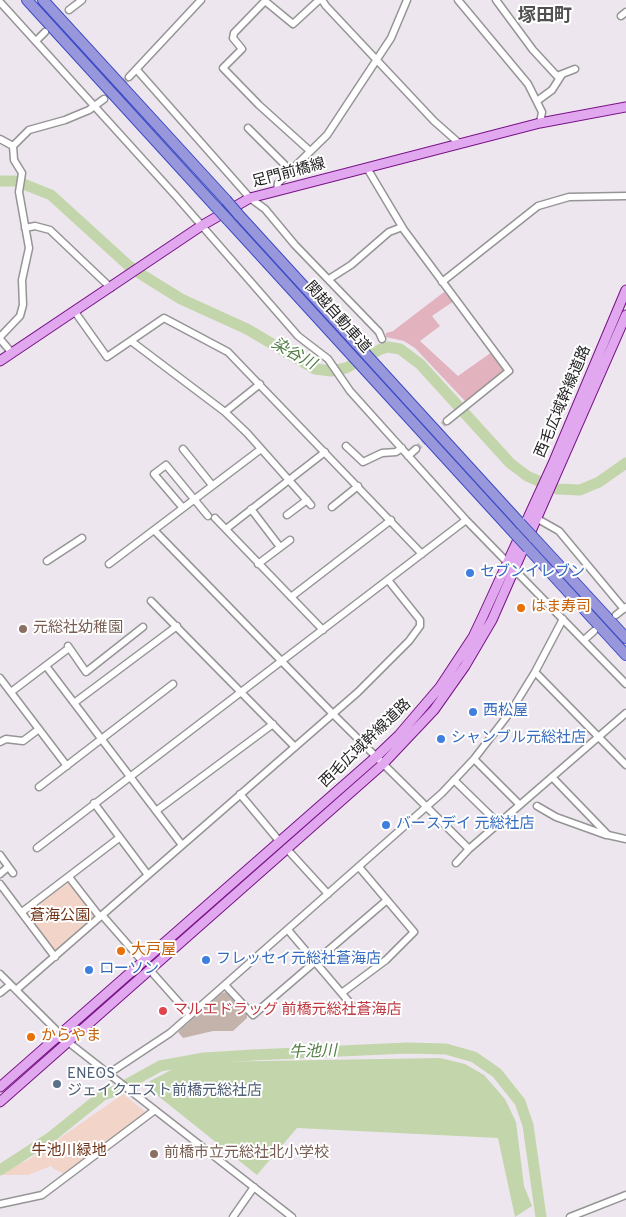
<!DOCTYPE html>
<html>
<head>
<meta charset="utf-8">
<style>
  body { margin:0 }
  canvas { display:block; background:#ede6ee }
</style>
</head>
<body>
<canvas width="626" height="1217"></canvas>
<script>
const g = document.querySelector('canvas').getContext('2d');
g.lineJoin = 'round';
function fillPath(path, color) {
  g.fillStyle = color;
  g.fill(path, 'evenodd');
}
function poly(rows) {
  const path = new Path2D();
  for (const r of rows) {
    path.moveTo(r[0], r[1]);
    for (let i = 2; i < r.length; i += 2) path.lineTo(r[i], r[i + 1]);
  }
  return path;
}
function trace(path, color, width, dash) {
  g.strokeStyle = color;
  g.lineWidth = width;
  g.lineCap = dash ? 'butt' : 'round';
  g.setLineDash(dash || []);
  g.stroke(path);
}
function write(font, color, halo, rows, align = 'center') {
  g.font = font + ' Overpass,"Noto Sans JP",sans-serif';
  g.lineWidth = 4;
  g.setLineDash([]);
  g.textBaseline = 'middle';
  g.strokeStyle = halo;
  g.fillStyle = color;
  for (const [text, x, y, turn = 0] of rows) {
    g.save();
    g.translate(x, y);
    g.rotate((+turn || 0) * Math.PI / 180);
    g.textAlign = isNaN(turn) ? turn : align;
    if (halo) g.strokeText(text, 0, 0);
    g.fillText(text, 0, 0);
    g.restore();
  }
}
fillPath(poly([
  [444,292,448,293,454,301,432,316,440,326,420,341,458,376,492,352,504,368,504,373,466,402,415,348,404,341,386,337,386,333,393,331]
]), '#e2b2bf');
fillPath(poly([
  [227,992,247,1014,247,1018,233,1031,213,1031,183,1038,178,1032,222,993]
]), '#c4b3aa');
fillPath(poly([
  [68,883,71,884,94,913,94,917,57,949,53,949,27,915,28,912],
  [123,1094,147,1113,67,1175,54,1169,51,1166,28,1175,4,1175,3,1172,30,1159]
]), '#f2d5c8');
fillPath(poly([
  [440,1058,465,1064,484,1075,505,1099,516,1122,524,1186,532,1206,515,1217,498,1138,297,1128,257,1175,148,1088,150,1081,175,1068,206,1062]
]), '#c3d6ab');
trace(poly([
  [0,181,16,181,51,195,129,266,144,276,181,299,247,329,315,369,331,371,346,368,381,349,388,347,400,349,420,364,510,463,527,476,557,489,580,490,599,482,626,463],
  [0,1170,51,1137,103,1095,115,1091,160,1066,204,1058,253,1055,407,1048,446,1049,474,1057,497,1073,520,1102,528,1125,541,1217]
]), '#c3d6ab', 11);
trace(poly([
  [109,95,129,77],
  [416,449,447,421]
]), '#c4bec4', 6, [6, 3]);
const minor = poly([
  [322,0,326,6,434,121,460,144],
  [458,0,528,84,542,112,540,123],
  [496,0,533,50,557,76,575,69],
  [0,2,175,195,298,336,328,359,350,391,466,520,626,684],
  [69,10,82,0],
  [621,16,626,12],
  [36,41,45,32],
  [137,70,250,198,265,209,295,245,379,332,382,339],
  [129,77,201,0],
  [537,101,552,90,561,76],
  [248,128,290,170],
  [0,139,13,146],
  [310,151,259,105,223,68,242,49,233,38,234,33,265,1,293,24,319,0],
  [367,168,404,230,509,371,447,421],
  [277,191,278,183,327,135,391,38,407,0],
  [25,228,35,226,50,230,111,288],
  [329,279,351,265,389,232,402,227],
  [442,282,538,206,569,197,626,196],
  [75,312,107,357,164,318,228,352,422,554],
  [0,337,20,316,23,305,22,280,29,248,19,192,22,173,14,160,13,146,29,130,65,120,89,110,104,99],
  [0,339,12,353],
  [131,341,225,412,247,433,311,505],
  [225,412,260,384],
  [346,446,363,462,382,453,396,452,402,448],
  [183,449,212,485],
  [408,456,416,449],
  [332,507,358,486],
  [183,508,154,474,166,465,208,516],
  [251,509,280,547],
  [287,515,307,500],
  [215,518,323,630],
  [536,518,559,531,624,609],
  [226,529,325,452],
  [154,530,333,714,469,849,626,713],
  [47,561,82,538],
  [109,564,261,449],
  [258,564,290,540],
  [291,597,391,520],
  [151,601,295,747],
  [616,615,626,607],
  [584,640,594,631],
  [68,646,86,672,143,627],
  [46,666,182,845],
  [535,672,626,765],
  [0,678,67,766],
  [11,692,69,648],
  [74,703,177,626],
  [0,742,6,739,23,741,39,729],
  [474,759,520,805],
  [552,777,608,835,626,839],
  [454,780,499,824],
  [39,787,173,684],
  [240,794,280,842],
  [94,803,148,875],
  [537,806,556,817,606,835],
  [156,811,273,724],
  [37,848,466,520],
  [286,848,328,894],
  [0,855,13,873],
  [456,863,469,849],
  [0,874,8,867],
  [69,877,100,917],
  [0,884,55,957],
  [22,912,119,838],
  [102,915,143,962],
  [288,930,355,1009],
  [149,969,190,1015],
  [0,974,68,1042,292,1217],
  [225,985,253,1015,387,900],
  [16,990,358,692,409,641,420,626,420,620,388,580],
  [343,992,386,960,414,932,359,867],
  [0,993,10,985],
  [108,1074,170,1033,442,793,474,759,511,711,535,672,563,619],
  [0,1204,42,1195,155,1110],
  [233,1217,254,1187],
  [570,1217,626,1195]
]);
const major = poly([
  [0,361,201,226,250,198,540,123,626,107],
  [0,1087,376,757,399,735,440,687,473,637,483,616,554,461,626,290],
  [0,1102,383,764,434,710,465,666,492,620,626,315]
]);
const highway = poly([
  [27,0,215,206],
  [43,0,226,200],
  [238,214,520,523],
  [228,220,515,534],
  [533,537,626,638],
  [528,548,626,655]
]);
trace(minor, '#959595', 9);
trace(major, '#791386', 11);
trace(highway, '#3a4bc4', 12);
trace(minor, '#fff', 6);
trace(major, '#e1a8f0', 9);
trace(highway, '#9997dc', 10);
const highwayBridge = poly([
  [226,200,238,214],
  [215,206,228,220],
  [520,523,533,537],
  [515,534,528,548]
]);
trace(highwayBridge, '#3a4bc4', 12, []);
trace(highwayBridge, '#9997dc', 10);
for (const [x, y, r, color] of [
  [470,573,5,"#3f7fe0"],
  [521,608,5,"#e8710a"],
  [23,629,5,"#8d6e63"],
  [473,712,5,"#3f7fe0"],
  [441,739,5,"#3f7fe0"],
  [386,825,5,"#3f7fe0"],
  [121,951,5,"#e8710a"],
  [206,960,5,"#3f7fe0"],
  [89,970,5,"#3f7fe0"],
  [163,1011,5,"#e0444e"],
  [31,1037,5,"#e8710a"],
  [57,1084,5,"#5c6f8a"],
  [154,1154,5,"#8d6e63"]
]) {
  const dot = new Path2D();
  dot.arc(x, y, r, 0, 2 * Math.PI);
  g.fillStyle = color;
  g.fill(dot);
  trace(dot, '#fff', 2);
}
write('15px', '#1e1e1e', '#fff', [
  ["足門前橋線",289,174,-15],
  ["関越自動車道",337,318,48],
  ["西毛広域幹線道路",564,402,-67],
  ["西毛広域幹線道路",366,744,-44]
]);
write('15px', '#366cbe', '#fff', [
  ["セブンイレブン",480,573],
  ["西松屋",483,712],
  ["シャンブル元総社店",451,739],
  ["バースデイ 元総社店",396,825],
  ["フレッセイ元総社蒼海店",216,960],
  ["ローソン",99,970]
], 'left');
write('15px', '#c56008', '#fff', [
  ["はま寿司",531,608],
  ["大戸屋",131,951],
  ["からやま",41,1037]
], 'left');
write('15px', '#785e54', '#fff', [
  ["元総社幼稚園",33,629],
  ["前橋市立元総社北小学校",164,1154]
], 'left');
write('15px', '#6f3419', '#fff', [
  ["蒼海公園",60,917],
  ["牛池川緑地",69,1152]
]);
write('15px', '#be3a42', '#fff', [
  ["マルエドラッグ 前橋元総社蒼海店",173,1011]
], 'left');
write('15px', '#4e5e75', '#fff', [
  ["ENEOS",67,1075],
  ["ジェイクエスト前橋元総社店",67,1092]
], 'left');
write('italic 16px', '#547e46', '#fff', [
  ["染谷川",293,355,29],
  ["牛池川",313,1053,-2]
]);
write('bold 18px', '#515151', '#fff', [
  ["塚田町",545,17]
]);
</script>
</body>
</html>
